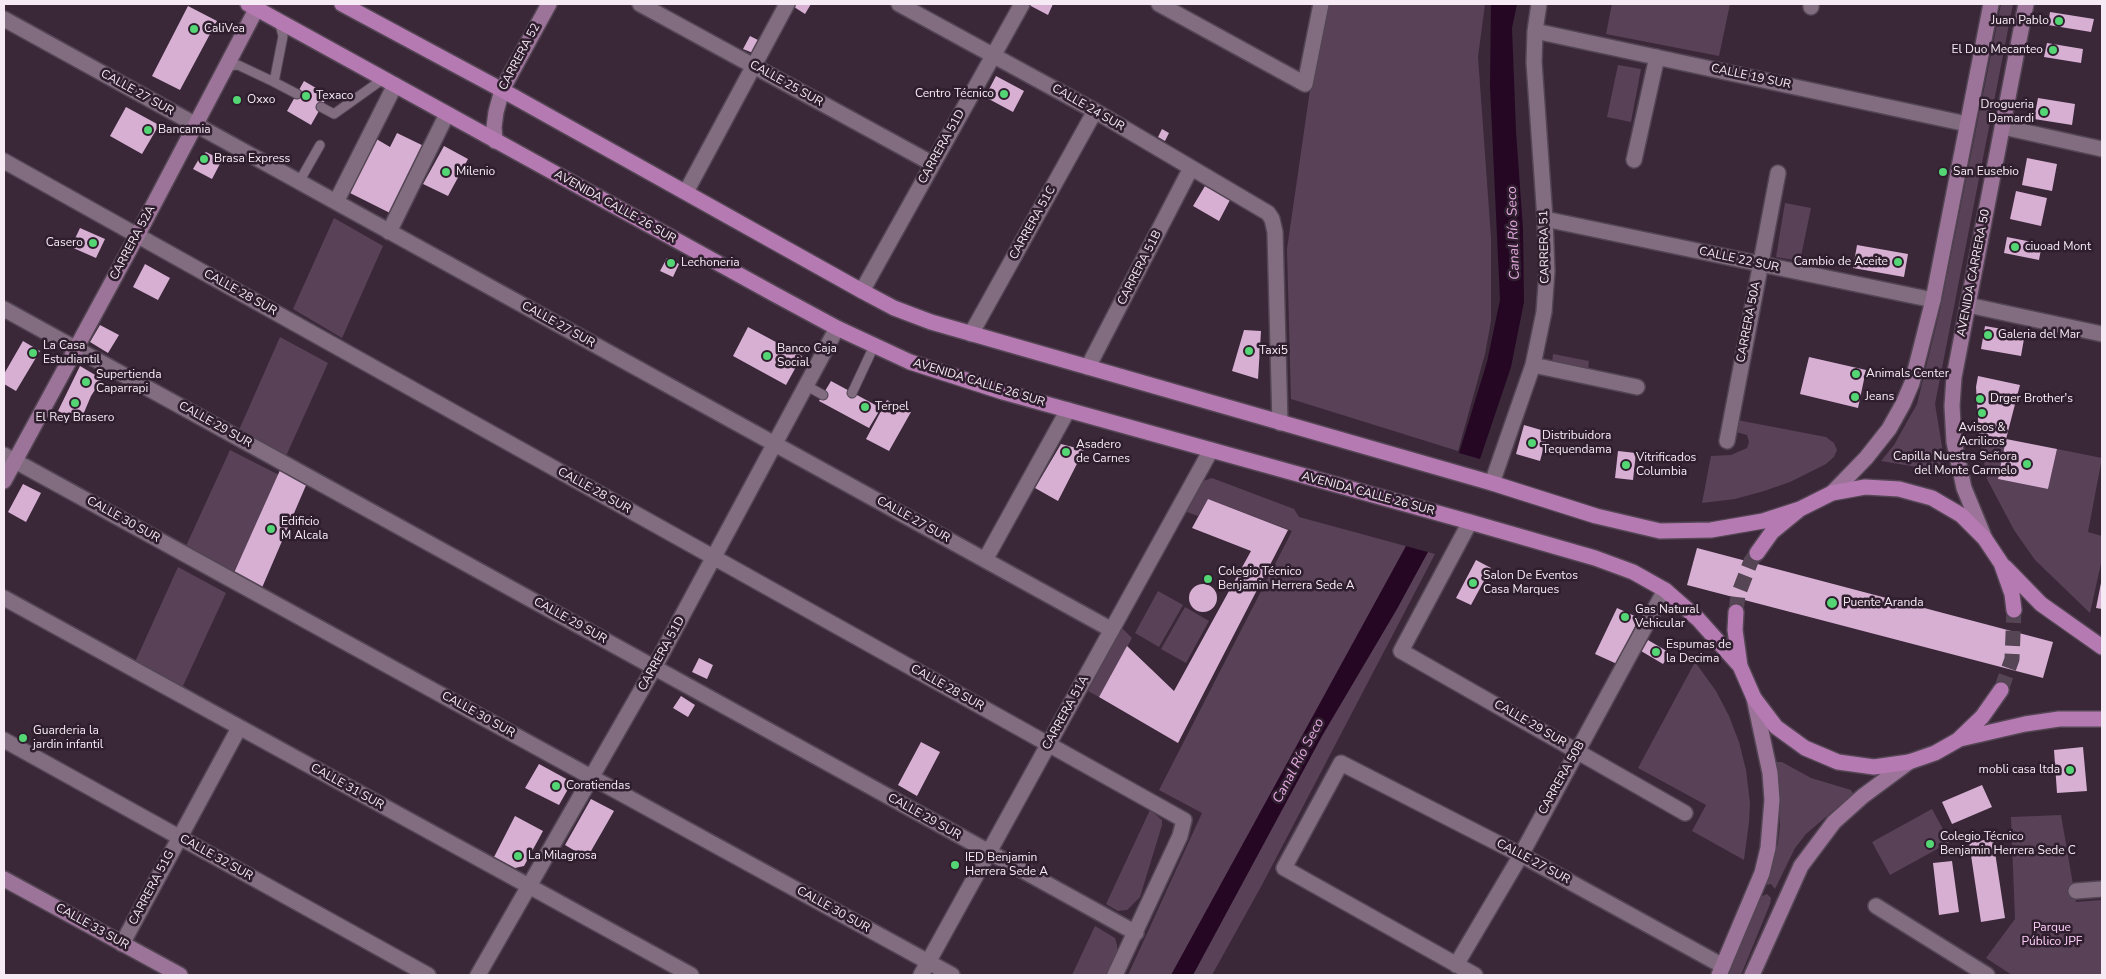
<!DOCTYPE html>
<html>
<head>
<meta charset="utf-8">
<style>
  body { margin:0 }
  #map { position:relative; width:2106px; height:979px; overflow:hidden; background:#3a2839; font-family:"Nunito Sans",sans-serif }
  canvas { display:block }
  .frame { position:absolute; inset:0; border:5px solid #f6eaf5; pointer-events:none }
</style>
</head>
<body>
<div id="map">
<canvas width="2106" height="979"></canvas>
<div class="frame"></div>
</div>
<script>
const g = document.querySelector('canvas').getContext('2d');
g.lineJoin = 'round';
function fillPath(path, color) {
  g.fillStyle = color;
  g.fill(path, 'evenodd');
}
function poly(rows) {
  const path = new Path2D();
  for (const r of rows) {
    if (r.length === 3) {
      path.moveTo(r[0] + r[2], r[1]);
      path.arc(r[0], r[1], r[2], 0, 2 * Math.PI);
      continue;
    }
    path.moveTo(r[0], r[1]);
    for (let i = 2; i < r.length; i += 2) path.lineTo(r[i], r[i + 1]);
  }
  return path;
}
function trace(path, color, width, dash) {
  g.strokeStyle = color;
  g.lineWidth = width;
  g.lineCap = dash ? 'butt' : 'round';
  g.setLineDash(dash || []);
  g.stroke(path);
}
function write(font, color, halo, rows, align = 'center') {
  g.font = font + ' "Nunito Sans",sans-serif';
  g.lineWidth = 5;
  g.setLineDash([]);
  g.textBaseline = 'middle';
  g.strokeStyle = halo;
  g.fillStyle = color;
  for (const [text, x, y, turn = 0] of rows) {
    g.save();
    g.translate(x, y);
    g.rotate((+turn || 0) * Math.PI / 180);
    g.textAlign = isNaN(turn) ? turn : align;
    if (halo) g.strokeText(text, 0, 0);
    g.fillText(text, 0, 0);
    g.restore();
  }
}
fillPath(poly([
  [1328,4,1485,4,1478,57,1491,238,1491,321,1485,354,1458,451,1291,399,1287,249,1311,83],
  [1612,4,1730,4,1719,56,1606,34],
  [2001,4,2013,4,1935,404,1947,477,1923,468,1881,461,1894,445,1917,404,1940,310],
  [1618,65,1641,69,1631,122,1607,117],
  [1785,203,1811,208,1800,261,1776,257],
  [334,218,383,246,342,338,293,309],
  [280,337,328,363,286,456,239,430],
  [1553,354,1589,361,1588,369,1552,363],
  [1737,420,1826,437,1834,443,1837,450,1834,457,1826,464,1790,482,1764,491,1735,499,1702,503,1711,456,1731,455,1747,448,1749,442,1747,435,1736,432],
  [1979,434,2006,439,1998,479,2048,489,2057,449,2102,458,2088,532,2102,536,2102,559,2090,613,2035,560,2014,530,1987,479],
  [230,450,279,475,234,572,186,546],
  [1212,478,1294,509,1299,517,1435,554,1263,883,1212,975,1128,975,1202,813,1159,790,1292,531,1208,499,1198,516,1184,511,1200,482],
  [178,567,226,593,182,688,135,662],
  [1158,591,1183,605,1159,647,1135,633],
  [1185,607,1209,621,1186,663,1161,649],
  [1122,628,1132,638,1099,697,1088,691],
  [1695,662,1716,691,1729,716,1739,742,1746,770,1750,803,1749,822,1744,860,1692,831,1706,805,1638,768],
  [1777,762,1782,762,1811,778,1851,790,1853,794,1850,800,1834,810,1806,834,1795,848,1775,889,1771,884,1766,885,1778,843,1780,825,1775,763],
  [1932,809,1950,842,1890,875,1872,842],
  [1150,810,1162,820,1162,825,1140,897,1127,910,1118,911,1106,904],
  [2061,815,2076,902,2102,900,2102,975,2012,975,1986,958,2015,919,2011,817],
  [1767,894,1771,898,1770,904,1741,975,1728,975,1759,899,1762,896],
  [1095,926,1115,938,1117,945,1117,954,1106,975,1072,975]
]), '#594157');
fillPath(poly([
  [1491,4,1517,4,1512,28,1516,131,1523,229,1524,302,1511,367,1480,459,1459,453,1487,362,1500,300,1490,86],
  [1406,546,1428,552,1397,609,1322,736,1193,975,1171,975]
]), '#250724');
fillPath(poly([
  [792,4,811,4,805,14,791,5],
  [1029,4,1053,4,1048,15,1029,5],
  [188,6,217,21,180,90,152,76],
  [2050,12,2094,19,2091,32,2048,25],
  [750,36,760,41,753,53,743,49],
  [2047,43,2083,49,2081,63,2044,57],
  [996,76,1024,91,1013,112,985,97],
  [304,81,328,95,311,125,287,111],
  [2038,98,2075,104,2072,125,2034,119],
  [126,107,159,125,142,154,110,136],
  [1162,129,1169,133,1165,141,1158,137],
  [397,133,428,148,394,215,346,191,373,137,390,147],
  [444,146,468,159,448,196,423,184],
  [206,152,222,160,212,179,193,169,200,157],
  [2027,158,2057,164,2052,191,2022,185],
  [1205,186,1230,200,1219,221,1193,206],
  [2016,191,2047,198,2041,226,2010,219],
  [80,228,105,239,96,258,71,247],
  [2007,237,2042,244,2039,260,2004,253],
  [1857,245,1908,254,1904,277,1853,268],
  [667,258,679,264,673,277,660,271],
  [145,264,170,278,158,300,133,287],
  [100,325,119,335,108,353,90,342],
  [1985,326,2025,333,2021,356,1981,349],
  [748,327,802,356,786,385,733,356],
  [1244,330,1261,331,1258,379,1232,371],
  [23,341,40,351,16,391,4,384,4,374],
  [1809,357,1866,370,1858,408,1800,394],
  [80,366,102,379,91,396,80,422,58,411],
  [1978,376,2020,385,2006,439,2057,449,2048,489,1998,479,2006,439,1979,434,1976,387],
  [831,381,881,408,869,428,819,401],
  [887,400,911,412,889,451,866,439],
  [1524,425,1548,432,1540,461,1516,454],
  [1061,444,1084,450,1058,501,1035,488],
  [1618,451,1636,453,1633,480,1615,478],
  [281,468,307,483,261,590,233,575],
  [23,484,41,493,26,522,8,512],
  [1208,499,1288,530,1178,743,1099,697,1127,646,1174,691,1251,551,1192,528],
  [1697,548,2053,642,2043,678,1687,585],
  [1476,560,1491,568,1471,605,1456,598],
  [2101,583,2102,583,2102,609,2096,608],
  [1203,598,14],
  [1617,608,1639,618,1617,664,1595,654],
  [1648,640,1670,653,1663,664,1641,651],
  [699,658,713,665,707,679,692,672],
  [681,696,695,705,688,717,673,708],
  [921,742,940,752,917,796,898,785],
  [2083,747,2087,791,2057,793,2054,750],
  [539,764,572,782,559,805,525,788],
  [1982,785,1992,807,1952,824,1942,802],
  [591,799,614,811,587,858,565,845],
  [515,816,543,831,524,866,515,868,494,857],
  [1993,839,2005,918,1981,922,1969,842],
  [1952,861,1959,912,1939,915,1933,863]
]), '#d6afd3');
trace(poly([
  [1736,612,1738,595,1751,561,1757,553],
  [2001,690,2012,659,2014,610]
]), '#564555', 15, [15, 8]);
const lane = poly([
  [279,21,283,36,274,82,297,94],
  [227,66,238,65,274,82],
  [321,107,334,114,383,79],
  [299,182,320,145],
  [807,386,823,395],
  [852,393,874,346]
]);
const street = poly([
  [640,4,933,164],
  [899,4,1095,111,1268,213,1272,219,1275,232,1280,423],
  [1159,4,1305,84,1321,4],
  [1811,7,1811,4],
  [4,19,1112,630],
  [1535,31,1967,124],
  [2003,127,2102,149],
  [1634,160,1657,57],
  [4,161,1184,820,1180,836,1115,975],
  [686,192,787,4],
  [336,202,395,85],
  [1545,219,1933,300],
  [389,232,447,114],
  [862,291,1022,4],
  [1968,305,2102,334],
  [4,309,1136,933],
  [971,334,1095,111],
  [1533,365,1637,387],
  [1088,367,1191,168],
  [1727,441,1778,173],
  [4,455,952,975],
  [1492,483,1533,365,1544,312,1547,271,1545,219,1534,62,1535,31,1539,4],
  [1470,522,1401,651,1685,813],
  [985,560,1068,410],
  [4,598,691,975],
  [4,740,428,975],
  [2076,891,2102,889],
  [1876,906,1987,975],
  [122,944,239,728],
  [1456,965,1521,855,1665,590],
  [478,975,654,668,837,328],
  [921,975,1211,450],
  [1475,975,1284,868,1341,763,1521,855,1723,966]
]);
const secondary = poly([
  [495,141,494,127,496,112,502,90,549,4],
  [4,481,137,236,259,4],
  [1832,493,1866,458,1889,429,1903,404,1912,383,1933,300,1991,4],
  [1985,539,1964,488,1954,442,1952,406,1954,377,2026,4],
  [4,879,180,975],
  [1719,975,1762,873,1768,848,1772,800,1770,773,1754,698],
  [1752,975,1801,866,1834,822,1863,796,1909,762]
]);
const primary = poly([
  [248,4,774,294,837,328,910,362,1003,392,1470,522,1595,558,1633,572,1665,590,1698,619,1740,666],
  [342,4,502,90,862,291,894,308,931,322,1492,483,1596,516,1660,531,1711,530,1763,521,1800,509],
  [1757,553,1772,532,1800,509,1832,493,1865,487,1899,489,1932,498,1961,515,1985,539,2001,563,2012,594,2014,610],
  [2005,567,2041,604,2102,647],
  [1736,612,1735,630,1740,666,1754,698,1776,727,1805,748,1838,762,1874,767,1909,762,1935,753,1958,740,1982,717,2001,690],
  [1960,739,2025,724,2059,719,2102,719]
]);
trace(lane, '#534553', 11);
trace(street, '#534553', 18);
trace(secondary, '#534553', 18);
trace(primary, '#534553', 18);
trace(lane, '#826d80', 9);
trace(street, '#826d80', 15);
trace(secondary, '#9c7499', 15);
trace(primary, '#b67ab2', 15);
for (const [x, y, r, color] of [
  [2059,21,5,"#53d673"],
  [194,29,5,"#53d673"],
  [2053,50,5,"#53d673"],
  [1004,94,5,"#53d673"],
  [306,96,5,"#53d673"],
  [237,100,5,"#53d673"],
  [2044,112,5,"#53d673"],
  [148,130,5,"#53d673"],
  [204,159,5,"#53d673"],
  [446,172,5,"#53d673"],
  [1943,172,5,"#53d673"],
  [93,243,5,"#53d673"],
  [2015,247,5,"#53d673"],
  [1898,262,5,"#53d673"],
  [671,263,5,"#53d673"],
  [1988,335,5,"#53d673"],
  [1249,351,5,"#53d673"],
  [33,353,5,"#53d673"],
  [767,356,5,"#53d673"],
  [1856,374,5,"#53d673"],
  [86,382,5,"#53d673"],
  [1855,397,5,"#53d673"],
  [1980,399,5,"#53d673"],
  [75,403,5,"#53d673"],
  [865,407,5,"#53d673"],
  [1982,413,5,"#53d673"],
  [1532,443,5,"#53d673"],
  [1066,452,5,"#53d673"],
  [2027,464,5,"#53d673"],
  [1626,465,5,"#53d673"],
  [271,529,5,"#53d673"],
  [1208,579,5,"#53d673"],
  [1473,583,5,"#53d673"],
  [1832,603,6,"#53d673"],
  [1625,617,5,"#53d673"],
  [1656,652,5,"#53d673"],
  [23,738,5,"#53d673"],
  [2070,770,5,"#53d673"],
  [556,786,5,"#53d673"],
  [1930,844,5,"#53d673"],
  [518,856,5,"#53d673"],
  [955,865,5,"#53d673"]
]) {
  const dot = new Path2D();
  dot.arc(x, y, r, 0, 2 * Math.PI);
  g.fillStyle = color;
  g.fill(dot);
  trace(dot, '#2f1e2e', 2);
}
write('12px', '#f6eaf5', '#2f1e2e', [
  ["Juan Pablo",2049,21,"right"],
  ["CaliVea",204,29],
  ["El Duo Mecanteo",2043,50,"right"],
  ["Centro Técnico",994,94,"right"],
  ["Texaco",316,96],
  ["Oxxo",247,100],
  ["Drogueria",2034,105,"right"],
  ["Damardi",2034,119,"right"],
  ["Bancamia",158,130],
  ["Brasa Express",214,159],
  ["Milenio",456,172],
  ["San Eusebio",1953,172],
  ["Casero",83,243,"right"],
  ["ciuoad Mont",2025,247],
  ["Cambio de Aceite",1888,262,"right"],
  ["Lechoneria",681,263],
  ["Galeria del Mar",1998,335],
  ["La Casa",43,346],
  ["Estudiantil",43,360],
  ["Banco Caja",777,349],
  ["Social",777,363],
  ["Taxi5",1259,351],
  ["Animals Center",1866,374],
  ["Supertienda",96,375],
  ["Caparrapi",96,389],
  ["Jeans",1865,397],
  ["Drger Brother's",1990,399],
  ["Terpel",875,407],
  ["El Rey Brasero",75,418,"center"],
  ["Avisos &",1982,428,"center"],
  ["Acrilicos",1982,442,"center"],
  ["Distribuidora",1542,436],
  ["Tequendama",1542,450],
  ["Asadero",1076,445],
  ["de Carnes",1076,459],
  ["Capilla Nuestra Señora",2017,457,"right"],
  ["del Monte Carmelo",2017,471,"right"],
  ["Vitrificados",1636,458],
  ["Columbia",1636,472],
  ["Edificio",281,522],
  ["M Alcala",281,536],
  ["Colegio Técnico",1218,572],
  ["Benjamin Herrera Sede A",1218,586],
  ["Salon De Eventos",1483,576],
  ["Casa Marques",1483,590],
  ["Puente Aranda",1843,603],
  ["Gas Natural",1635,610],
  ["Vehicular",1635,624],
  ["Espumas de",1666,645],
  ["la Decima",1666,659],
  ["Guarderia la",33,731],
  ["jardin infantil",33,745],
  ["mobli casa ltda",2060,770,"right"],
  ["Coratiendas",566,786],
  ["Colegio Técnico",1940,837],
  ["Benjamin Herrera Sede C",1940,851],
  ["La Milagrosa",528,856],
  ["IED Benjamin",965,858],
  ["Herrera Sede A",965,872]
], 'left');
write('12px', '#f6eaf5', '#2f1e2e', [
  ["CARRERA 52",520,57,-62],
  ["CALLE 19 SUR",1751,77,12],
  ["CALLE 25 SUR",786,84,29],
  ["CALLE 27 SUR",137,93,29],
  ["CALLE 24 SUR",1088,108,30],
  ["CARRERA 51D",942,147,-61],
  ["AVENIDA CALLE 26 SUR",615,207,29],
  ["CARRERA 51C",1033,223,-61],
  ["CARRERA 52A",133,243,-62],
  ["CARRERA 51",1545,247,-91],
  ["CALLE 22 SUR",1739,260,12],
  ["CARRERA 51B",1140,268,-63],
  ["AVENIDA CARRERA 50",1974,273,-79],
  ["CALLE 28 SUR",240,293,29],
  ["CARRERA 50A",1749,322,-79],
  ["CALLE 27 SUR",558,325,29],
  ["AVENIDA CALLE 26 SUR",979,383,17],
  ["CALLE 29 SUR",215,425,29],
  ["CALLE 28 SUR",594,491,29],
  ["AVENIDA CALLE 26 SUR",1368,494,15],
  ["CALLE 30 SUR",123,520,29],
  ["CALLE 27 SUR",913,520,29],
  ["CALLE 29 SUR",570,621,29],
  ["CARRERA 51D",662,654,-61],
  ["CALLE 28 SUR",947,688,29],
  ["CARRERA 51A",1066,713,-61],
  ["CALLE 30 SUR",478,715,29],
  ["CALLE 29 SUR",1530,724,30],
  ["CARRERA 50B",1562,778,-61],
  ["CALLE 31 SUR",347,787,29],
  ["CALLE 29 SUR",924,817,29],
  ["CALLE 32 SUR",216,858,29],
  ["CALLE 27 SUR",1533,862,28],
  ["CARRERA 51G",152,888,-62],
  ["CALLE 30 SUR",833,910,29],
  ["CALLE 33 SUR",92,927,29]
]);
write('12px', '#ffcffb', '#2f1e2e', [
  ["Parque",2052,928],
  ["Público JPF",2052,942]
]);
write('italic 14px', '#e4aae0', '#2f1e2e', [
  ["Canal Río Seco",1514,233,-92],
  ["Canal Río Seco",1299,761,-62]
]);
</script>
</body>
</html>
